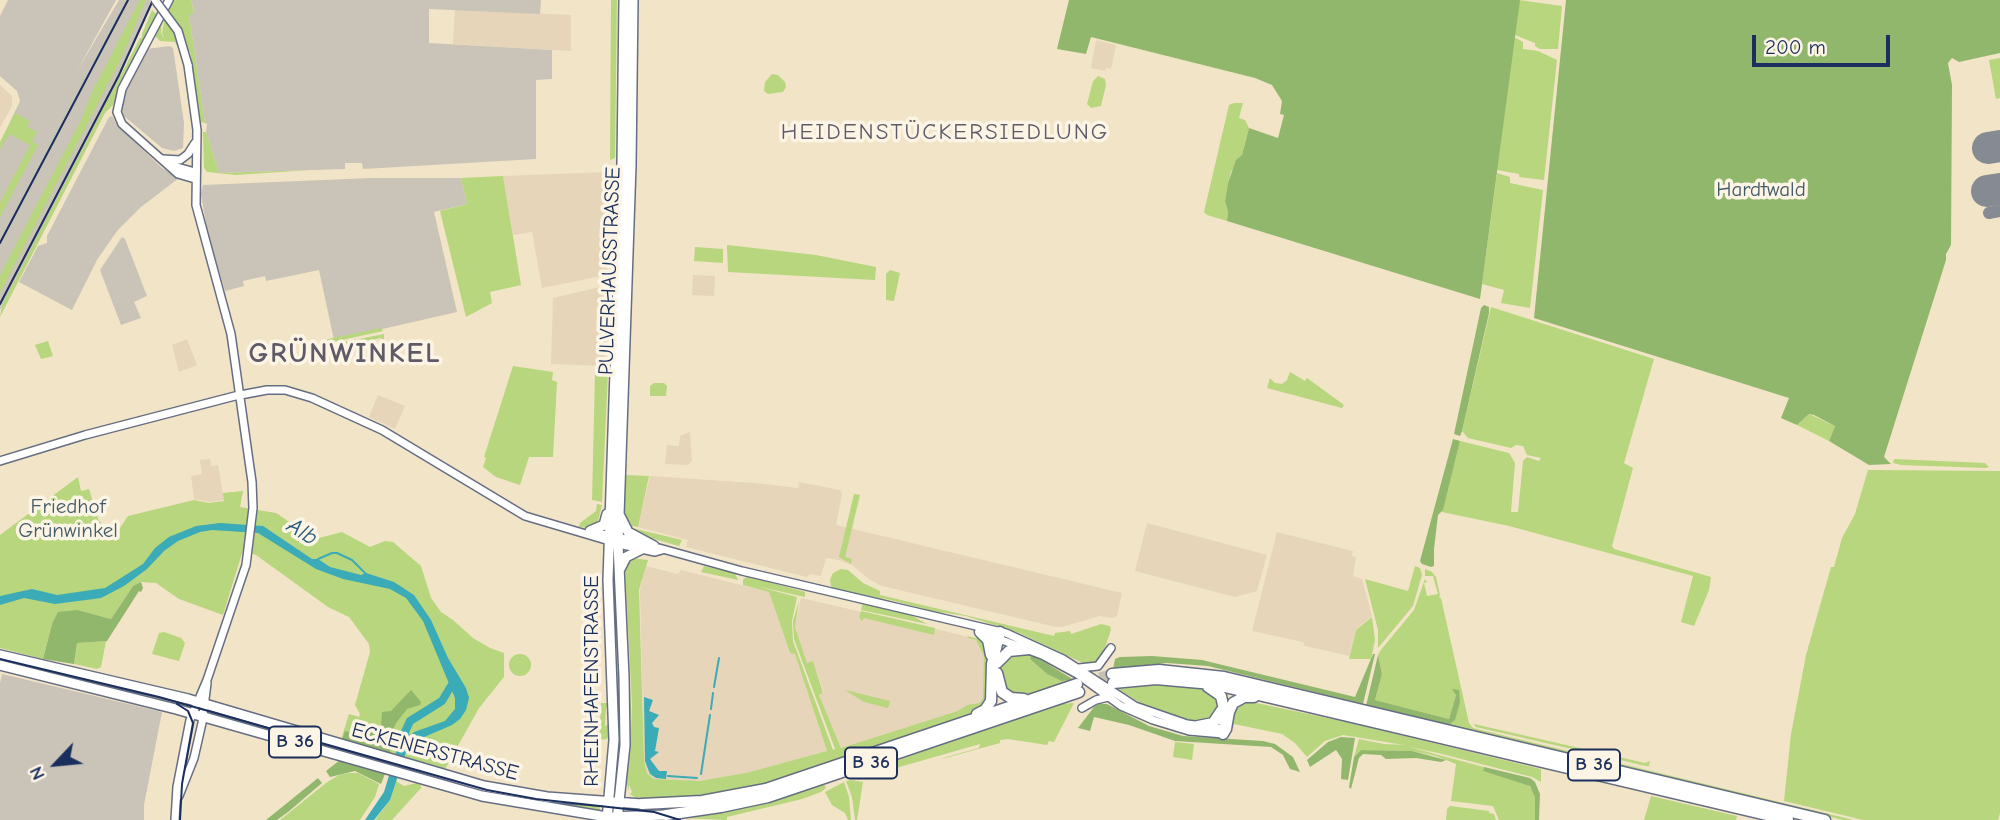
<!DOCTYPE html>
<html>
<head>
<meta charset="utf-8">
<style>
  body { margin:0 }
  #map { position:relative; width:2000px; height:820px; overflow:hidden; background:#f2e4c7; font-family:"Comic Neue",sans-serif }
  canvas { display:block }
  .north { position:absolute; left:21px; top:729px; width:70px; height:70px; -webkit-text-stroke:5px #fcf5e5; paint-order:stroke; rotate:244deg; font-size:19px; font-weight:700; line-height:28px; text-align:center; color:#1b2f5e }
  .north::after { content:''; display:block; margin:auto; width:24px; height:32px; background:#1b2f5e; clip-path:polygon(50% 0,100% 100%,50% 72%,0 100%) }
  .scale { position:absolute; left:1752px; top:35px; width:138px; height:32px; box-sizing:border-box; border:4px solid #1b2f5e; border-top:0; padding-left:9px; font-size:21px; line-height:24px; white-space:nowrap; color:#1b2f5e; -webkit-text-stroke:5px #fcf5e5; paint-order:stroke }
</style>
</head>
<body>
<div id="map">
<canvas width="2000" height="820"></canvas>
<div class="north">N</div>
<div class="scale">200 m</div>
</div>
<script>
const g = document.querySelector('canvas').getContext('2d');
g.lineJoin = 'round';
function fillPath(path, color) {
  g.fillStyle = color;
  g.fill(path, 'evenodd');
}
function poly(rows) {
  const path = new Path2D();
  for (const r of rows) {
    if (r.length === 3) {
      path.moveTo(r[0] + r[2], r[1]);
      path.arc(r[0], r[1], r[2], 0, 2 * Math.PI);
      continue;
    }
    path.moveTo(r[0], r[1]);
    for (let i = 2; i < r.length; i += 2) path.lineTo(r[i], r[i + 1]);
  }
  return path;
}
function trace(path, color, width, dash) {
  g.strokeStyle = color;
  g.lineWidth = width;
  g.lineCap = dash ? 'butt' : 'round';
  g.setLineDash(dash || []);
  g.stroke(path);
}
function write(font, color, halo, rows, align = 'center') {
  g.font = font + ' "Comic Neue",sans-serif';
  g.lineWidth = 7;
  g.setLineDash([]);
  g.textBaseline = 'middle';
  g.strokeStyle = halo;
  g.fillStyle = color;
  for (const [text, x, y, turn = 0] of rows) {
    g.save();
    g.translate(x, y);
    g.rotate((+turn || 0) * Math.PI / 180);
    g.textAlign = isNaN(turn) ? turn : align;
    if (halo) g.strokeText(text, 0, 0);
    g.fillText(text, 0, 0);
    g.restore();
  }
}
fillPath(poly([
  [455,9,571,15,571,51,453,44],
  [1096,40,1116,45,1111,69,1106,68,1105,71,1091,68],
  [0,85,12,96,12,106,0,128],
  [609,172,607,275,542,288,532,232,513,235,503,176],
  [693,275,715,276,714,296,692,295],
  [604,286,602,345,605,346,605,366,551,364,553,298],
  [187,339,197,365,179,372,172,345],
  [378,395,405,406,395,429,369,417],
  [690,432,692,461,688,465,665,464,667,445,679,446,680,436],
  [210,459,211,466,218,465,224,500,210,502,194,499,191,476,202,474,200,460],
  [650,476,755,483,798,488,799,482,840,490,842,494,836,525,1122,593,1117,616,1113,618,1100,616,1062,627,1056,627,882,586,870,580,852,565,839,560,826,558,821,576,810,574,807,577,686,547,688,540,638,527],
  [1147,523,1267,555,1257,591,1235,597,1135,571],
  [1277,532,1353,551,1352,556,1356,557,1353,576,1362,579,1372,616,1356,629,1349,656,1305,646,1303,642,1252,631],
  [646,566,678,574,681,570,769,592,790,653,795,654,827,751,746,773,700,782,654,779,647,772,644,761,640,590],
  [801,598,961,635,984,643,984,698,981,704,841,748,819,695,824,693,813,661,807,663,795,627]
]), '#e6d5b8');
fillPath(poly([
  [8,0,116,0,77,71,119,0,154,0,120,75,122,77,0,310,0,143,20,101,17,91,0,76,0,16],
  [191,0,541,0,540,14,429,9,429,43,552,50,552,79,536,80,536,159,363,169,362,163,345,163,345,169,219,173,206,132,207,124,205,123,189,15,194,12],
  [170,46,173,48,184,123,183,148,174,151,162,148,124,116,120,107,126,89,146,49],
  [112,116,117,125,162,168,179,178,141,207,117,231,97,260,72,310,19,282,38,246,47,243,47,236,109,117],
  [371,178,461,178,467,204,434,212,457,312,334,340,319,270,266,281,265,276,243,281,244,286,225,291,207,230,201,194,203,185],
  [122,237,125,239,147,296,134,302,141,318,121,325,100,270],
  [0,658,147,693,179,702,178,706,0,663],
  [2,674,162,712,144,805,144,820,0,820,0,683]
]), '#cac3b8');
fillPath(poly([
  [140,0,146,0,122,57,0,293,0,275,79,124,94,88],
  [174,0,191,0,194,13,189,15,205,123,201,122,190,51,181,53,175,42,160,41,155,36,162,22,161,33,165,40,162,33,165,17],
  [611,0,617,0,615,158,610,160],
  [1519,0,1562,6,1558,49,1540,49,1535,46,1535,43,1515,35],
  [152,10,157,15,126,72,113,105,105,113,0,317,2,305,140,38,142,38,142,34],
  [1514,37,1523,42,1523,49,1538,51,1557,60,1544,180,1519,177,1519,174,1497,170],
  [2000,58,2000,98,1996,99,1989,60],
  [772,74,778,75,785,82,786,87,783,92,768,94,764,91,765,82],
  [1098,76,1105,79,1106,85,1101,106,1091,108,1087,104,1093,81],
  [1234,103,1243,103,1239,118,1245,120,1249,128,1242,155,1231,172,1228,183,1225,201,1228,212,1227,221,1207,215,1204,212,1229,105],
  [15,113,30,121,27,127,37,132,32,141,38,145,0,217,0,202,30,145,9,134,0,149,0,142],
  [203,132,206,132,219,173,310,170,236,175,207,172,204,168],
  [1497,173,1510,177,1510,183,1543,190,1530,308,1501,303,1504,290,1482,284],
  [503,176,521,285,490,292,492,303,466,317,440,211,467,204,461,178],
  [727,245,816,255,876,267,875,280,728,272],
  [695,247,723,249,723,263,694,261],
  [890,270,900,273,894,301,886,300,886,274],
  [610,285,610,334,606,334,606,346,602,346,604,286],
  [1491,307,1654,359,1624,463,1633,468,1612,546,1614,549,1711,577,1709,590,1694,626,1681,622,1693,576,1509,526,1442,512,1460,441,1509,453,1515,463,1511,512,1518,512,1523,461,1527,457,1539,461,1541,458,1527,455,1523,446,1516,445,1511,448,1468,438,1462,431],
  [381,328,383,331,324,344,328,339],
  [384,334,384,340,381,338,329,349,330,353,323,349,324,346],
  [48,341,53,356,41,359,35,345],
  [513,366,553,372,552,380,557,382,553,457,529,457,520,485,496,477,483,467,486,458,484,457],
  [1290,372,1305,381,1307,378,1344,405,1342,408,1267,388,1270,378,1275,383,1282,384,1287,380],
  [595,373,608,373,602,502,592,500],
  [654,383,664,383,667,386,666,396,650,396,650,386],
  [1809,414,1835,426,1829,441,1797,425],
  [1894,459,1985,463,1989,467,1986,468,1901,465,1893,463],
  [1868,470,2000,471,2000,813,1998,820,1863,820,1784,801,1791,734,1806,655,1831,567,1834,567,1842,538,1855,514],
  [626,472,626,475,649,476,638,527,633,526,632,528,682,540,679,546,643,536,633,532,629,526,622,510],
  [78,477,81,491,89,489,98,519,113,538,128,516,194,500,209,503,224,501,223,493,243,491,240,507,276,513,312,537,319,538,342,532,370,547,385,541,393,542,421,566,431,598,441,612,453,620,473,638,490,648,504,653,504,677,479,708,445,769,341,740,349,714,359,717,360,714,355,705,370,652,369,644,349,617,328,607,256,555,243,550,223,615,179,599,156,583,141,582,133,586,111,619,78,610,52,624,43,659,0,648,0,535],
  [854,494,860,495,845,557,852,559,851,564,839,557],
  [597,504,602,505,598,521,588,528,579,527,580,523,596,511],
  [631,558,648,560,639,590,644,761,647,773,654,779,700,781,746,773,827,751,795,654,790,653,769,592,743,585,743,580,747,576,805,592,805,597,756,586,797,597,792,621,793,641,833,750,835,749,794,639,793,621,799,601,795,627,807,663,813,661,823,693,819,695,841,748,958,711,967,705,980,703,983,698,984,656,976,640,968,638,967,636,984,640,988,644,990,697,979,711,772,784,705,797,636,798,630,794,632,792,629,784,632,705,625,567,628,560],
  [704,566,735,573,738,580,701,572],
  [1415,566,1420,568,1422,575,1413,606,1378,648,1378,630,1365,579,1408,591],
  [841,569,848,570,863,583,880,591,880,595,1054,636,1055,633,1070,631,1071,634,1101,624,1110,626,1111,630,1102,656,1095,664,1085,664,1019,633,966,616,933,611,879,597,905,606,944,613,943,616,834,590,831,586,830,580,833,573],
  [1425,569,1432,572,1436,577,1440,595,1439,597,1441,598,1469,723,1473,728,1854,820,1843,820,1448,726,1455,720,1456,695,1449,719,1375,700,1382,674,1378,655,1380,651,1414,610,1425,579,1427,582,1424,583,1427,596,1438,594,1433,576,1425,576],
  [863,603,909,614,927,624,861,610],
  [624,611,629,664,631,705,629,791,627,784,629,754,627,736,629,724,628,671],
  [861,611,935,628,934,635,864,618,862,621,859,617],
  [1372,617,1375,640,1371,659,1349,659,1356,630],
  [164,632,181,638,185,643,179,661,152,654,159,633],
  [106,641,101,667,97,669,74,664,77,643],
  [1019,651,1031,655,1030,659,1047,674,1061,681,1074,680,1023,697,1008,694,1000,679,1001,662],
  [520,665,11],
  [615,670,619,674,622,728,618,795,615,795,618,747],
  [1163,684,1203,687,1213,691,1221,704,1211,722,1189,722,1144,705,1118,689],
  [845,690,890,701,888,708,864,702],
  [1253,698,1517,758,1768,820,1254,700,1245,700,1236,706,1233,728,1230,726,1229,723,1234,706,1240,700],
  [1247,701,1346,722,1541,769,1541,782,1532,777,1438,753,1409,747,1484,767,1483,771,1528,784,1535,794,1535,820,1499,820,1493,806,1451,801,1456,764,1436,756,1412,751,1361,750,1354,757,1359,739,1384,744,1404,745,1343,735,1325,741,1307,757,1295,743,1282,734,1234,724,1235,710,1238,706],
  [601,703,609,703,606,708,605,726,610,724,610,733,607,739,599,740],
  [1074,703,1054,742,1049,741,1047,745,1008,739,1000,740,1000,743,949,757,939,759,979,748,980,744,861,778,852,776,1059,704],
  [213,710,244,720,544,800,600,806,600,810,544,803,473,790,212,716],
  [1472,722,1474,724,1645,763,1650,761,1649,766,1646,766,1476,727],
  [1175,742,1194,744,1192,760,1173,757],
  [349,773,358,773,379,784,375,797,360,820,280,820,326,783,339,775],
  [851,780,863,782,857,820,855,820,852,797,846,781],
  [396,781,404,786,417,783,421,785,421,788,392,820,375,820,390,800],
  [823,782,826,788,821,792,802,799,727,817,727,820,679,818,748,805],
  [844,782,849,797,851,820,848,820,845,813,832,805,825,792],
  [1651,796,1737,816,1736,820,1644,820],
  [1450,806,1489,811,1489,813,1494,814,1496,820,1446,820,1447,809]
]), '#b7d67d');
fillPath(poly([
  [1069,0,1520,0,1480,299,1227,221,1228,212,1225,201,1228,183,1236,160,1242,155,1249,128,1278,138,1284,115,1280,114,1282,101,1272,85,1255,78,1091,37,1086,54,1057,49],
  [1566,0,2000,0,2000,53,1959,62,1952,58,1948,63,1952,85,1951,245,1946,254,1946,260,1884,457,1891,464,1869,465,1829,441,1835,426,1814,415,1809,414,1797,425,1781,418,1789,398,1534,318],
  [1484,305,1489,307,1489,313,1462,431,1460,436,1454,434,1481,308],
  [1453,439,1460,441,1443,510,1438,515,1434,549,1434,566,1431,567,1422,564,1420,561],
  [141,582,143,588,141,592,139,591,107,641,77,643,74,664,43,659,52,624,58,612,78,610,111,619,133,586],
  [1373,654,1375,654,1363,704,1208,666,1167,663,1113,669,1115,659,1120,657,1152,656,1202,660,1355,697],
  [1031,655,1046,663,1074,680,1061,681,1047,674,1030,659],
  [1378,655,1382,674,1375,700,1449,719,1456,695,1452,689,1459,690,1460,702,1455,720,1448,726,1366,706],
  [411,690,421,702,420,705,407,709,396,723,391,734,390,753,342,740,345,731,362,735,381,726,382,712,391,711],
  [1099,704,1107,704,1149,726,1183,736,1263,741,1275,744,1293,757,1300,772,1290,769,1283,755,1271,747,1175,741,1129,725,1094,717,1090,731,1078,728,1094,707],
  [1341,737,1355,738,1348,780,1341,779,1342,759,1336,750,1310,767,1307,760,1328,742],
  [1361,750,1412,751,1446,760,1441,762,1416,758,1386,759,1381,755,1363,754,1359,758,1351,789,1349,787,1354,757],
  [340,760,385,774,381,784,355,771,330,777,326,771],
  [1484,767,1530,778,1535,782,1540,794,1539,820,1535,820,1535,797,1530,786,1483,771],
  [318,778,322,783,288,812,277,820,266,820]
]), '#91b76c');
fillPath(poly([
  [220,523,263,526,312,559,318,559,330,567,361,575,366,573,394,582,414,595,431,620,448,658,466,688,469,698,466,710,460,719,452,725,415,741,407,749,390,800,374,820,365,820,384,792,398,746,414,732,445,721,455,709,455,698,423,621,406,598,390,589,343,579,316,569,258,533,212,530,200,532,178,541,164,551,147,569,124,586,101,598,55,604,24,598,0,605,0,596,32,589,57,595,105,588,143,564,155,548,169,537,196,526],
  [644,697,653,700,649,711,659,715,652,723,654,727,659,728,655,751,659,752,650,759,659,771,667,771,666,779,656,778,650,774,645,761]
]), '#3babb7');
trace(poly([
  [318,559,332,553,337,553,352,560,366,574],
  [714,687,719,658],
  [711,709,713,693],
  [701,774,710,715],
  [668,776,697,778]
]), '#3babb7', 2);
trace(poly([
  [407,741,405,732,410,721,442,701,451,686]
]), '#3babb7', 8);
trace(poly([
  [1989,213,2000,211]
]), '#868a92', 12);
trace(poly([
  [1988,148,2000,146],
  [1987,191,2000,189]
]), '#868a92', 32);
trace(poly([
  [1085,681,1112,674]
]), '#c7c0b2', 10, [10, 5]);
const minor = poly([
  [169,0,122,89,117,112,122,124,178,174,195,179],
  [163,159,180,160,188,154,195,143],
  [170,165,195,172],
  [0,461,85,435,235,396,267,390,285,390,312,398,382,430,525,516,623,545,655,552,662,550],
  [592,532,645,543],
  [659,548,742,571,1006,633,1063,659,1135,706,1187,724,1226,729],
  [980,632,1042,655,1077,674,1121,706,1153,720,1189,731,1223,734],
  [1079,668,1098,666,1111,648],
  [1082,708,1096,700,1108,697],
  [179,796,194,758,202,723,207,683],
  [175,820,177,787,190,720,207,680,246,565,253,508,252,482,231,334,196,205,197,130,188,65]
]);
const major = poly([
  [620,516,628,532,654,546],
  [590,531,604,525,607,514],
  [620,569,626,557,642,549],
  [0,655,188,699,484,786,547,797,642,804],
  [0,665,176,709,482,796,607,817,666,815],
  [607,820,614,740,608,580,622,165,624,0],
  [617,820,625,745,624,677,618,544,631,165,633,0]
]);
const highway = poly([
  [980,632,988,640,991,655],
  [997,663,1009,651,1029,649],
  [997,673,1002,692,1011,698,1024,699],
  [1112,674,1159,670,1224,677,1825,820],
  [1113,683,1156,679,1212,684,1788,820],
  [1208,687,1221,696,1224,710,1222,720],
  [977,714,985,710,991,701,992,664,1000,632],
  [1198,726,1213,723,1221,711],
  [1223,734,1226,729,1229,712,1233,703,1244,697,1254,697],
  [642,804,702,801,766,789,1077,684],
  [666,815,721,807,768,797,1079,692]
]);
trace(minor, '#666e83', 10);
trace(major, '#666e83', 12);
trace(highway, '#666e83', 13);
trace(minor, '#fff', 7);
trace(major, '#fff', 9);
trace(highway, '#fff', 10);
trace(poly([
  [0,659,159,697,487,790,536,799,654,812,680,820],
  [177,704,188,711,193,723,182,784,180,820]
]), '#1b2f5e', 2);
trace(poly([
  [0,243,128,0],
  [0,304,119,75,153,0]
]), '#1b2f5e', 2);
const minorBridge = poly([
  [155,0,178,31,188,65]
]);
trace(minorBridge, '#666e83', 10, []);
trace(minorBridge, '#fff', 7);
for (const [x, y, w] of [
  [295,742,52],
  [871,763,52],
  [1594,765,52]
]) {
  const box = new Path2D();
  box.roundRect(x - w / 2, y - 15.5, w, 31, 5);
  g.fillStyle = '#fcf5e5';
  g.fill(box);
  trace(box, '#1b2f5e', 2);
}
write('bold 19px', '#1b2f5e', null, [
  ["B 36",295,742],
  ["B 36",871,763],
  ["B 36",1594,765]
]);
write('21px', '#425966', '#fcf5e5', [
  ["Hardtwald",1761,190],
  ["Friedhof",68,507],
  ["Grünwinkel",68,531]
]);
write('21px', '#1b2f5e', '#fcf5e5', [
  ["PULVERHAUSSTRASSE",610,271,-88],
  ["RHEINHAFENSTRASSE",592,681,-90],
  ["ECKENERSTRASSE",435,752,15]
]);
g.letterSpacing = '2px';
write('23px', '#5f5a68', '#fcf5e5', [
  ["HEIDENSTÜCKERSIEDLUNG",945,132]
]);
g.letterSpacing = '0px';
write('italic 23px', '#265a7d', '#fcf5e5', [
  ["Alb",302,532,32]
]);
g.letterSpacing = '2px';
write('bold 28px', '#5f5a68', '#fcf5e5', [
  ["GRÜNWINKEL",345,354]
]);
g.letterSpacing = '0px';
</script>
</body>
</html>
